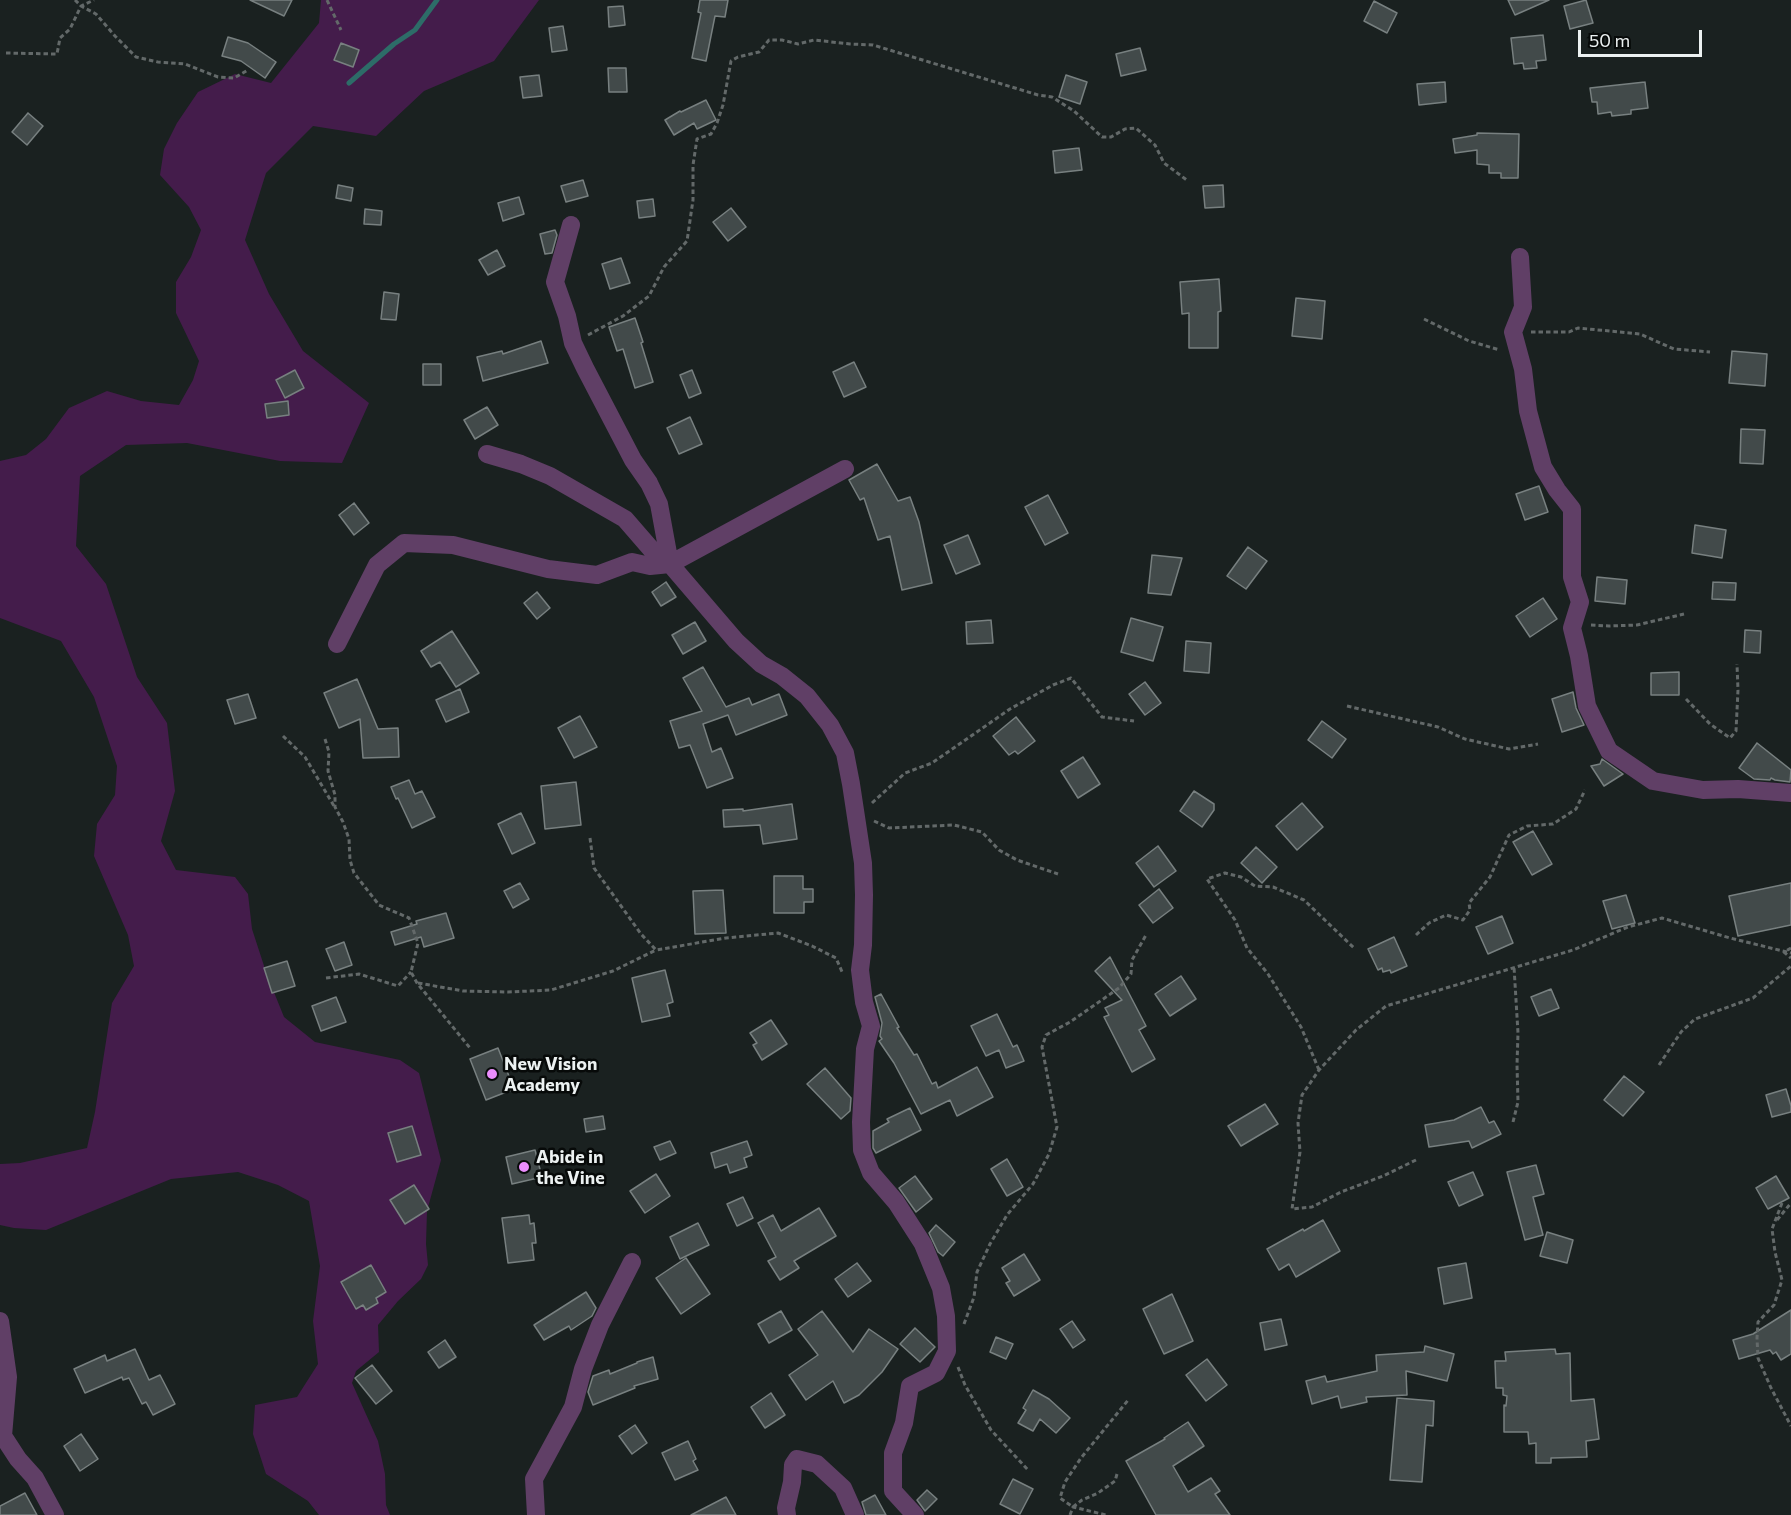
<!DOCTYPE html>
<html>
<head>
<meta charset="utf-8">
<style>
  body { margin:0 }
  #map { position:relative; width:1791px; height:1515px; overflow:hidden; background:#1a2120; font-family:Commissioner,sans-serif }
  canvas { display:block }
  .scale { position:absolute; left:1578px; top:30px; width:124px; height:27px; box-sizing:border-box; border:3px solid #ecf1f1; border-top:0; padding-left:8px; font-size:18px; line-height:21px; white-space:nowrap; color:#ecf1f1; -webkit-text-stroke:4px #070a09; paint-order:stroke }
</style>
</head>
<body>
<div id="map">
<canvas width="1791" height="1515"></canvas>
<div class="scale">50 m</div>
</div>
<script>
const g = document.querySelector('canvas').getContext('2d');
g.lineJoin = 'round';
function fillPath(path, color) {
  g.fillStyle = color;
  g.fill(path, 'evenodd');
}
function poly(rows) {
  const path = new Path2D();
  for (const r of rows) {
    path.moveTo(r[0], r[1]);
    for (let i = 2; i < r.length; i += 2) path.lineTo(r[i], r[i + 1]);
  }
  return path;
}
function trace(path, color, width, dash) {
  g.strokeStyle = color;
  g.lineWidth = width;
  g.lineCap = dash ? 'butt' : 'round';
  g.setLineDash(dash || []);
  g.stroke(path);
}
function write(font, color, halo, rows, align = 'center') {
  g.font = font + ' Commissioner,sans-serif';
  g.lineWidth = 5;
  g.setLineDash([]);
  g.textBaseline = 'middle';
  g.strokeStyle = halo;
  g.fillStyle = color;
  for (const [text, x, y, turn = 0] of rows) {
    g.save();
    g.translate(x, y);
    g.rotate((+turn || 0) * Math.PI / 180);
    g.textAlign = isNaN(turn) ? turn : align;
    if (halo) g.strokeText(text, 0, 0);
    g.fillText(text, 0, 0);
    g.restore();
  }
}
fillPath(poly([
  [321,0,539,0,494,61,424,91,376,136,313,126,266,173,245,240,269,294,303,351,369,403,342,463,280,461,187,443,126,445,80,476,76,546,106,584,137,677,167,723,175,791,161,841,176,870,235,877,248,894,252,929,267,975,284,1017,315,1042,400,1060,419,1073,441,1160,427,1211,426,1244,428,1265,421,1279,398,1301,378,1325,379,1352,356,1371,352,1383,378,1441,385,1474,386,1505,390,1515,319,1515,308,1501,266,1474,253,1434,255,1405,297,1397,318,1364,313,1321,320,1266,309,1201,278,1185,238,1172,171,1179,46,1230,14,1228,0,1225,0,1164,20,1163,87,1148,95,1112,112,1003,134,966,128,935,94,856,97,824,115,795,117,766,94,697,61,641,0,618,0,461,26,455,46,439,69,408,107,391,141,401,179,405,193,380,199,361,176,313,176,282,191,257,201,230,189,207,160,175,164,149,177,123,198,92,235,74,271,83,319,23]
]), '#441c4b');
trace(poly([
  [349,83,394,44,415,30,437,0]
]), '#2d6c68', 5);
const building = poly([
  [250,0,292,0,284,16,250,0],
  [700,0,728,0,725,17,715,16,706,61,692,58,701,13,698,12,700,0],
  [1508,0,1549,0,1515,15,1508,0],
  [1586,0,1593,23,1570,29,1564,6,1586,0],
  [1374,1,1397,13,1387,33,1364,21,1374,1],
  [623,6,625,25,609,27,608,7,623,6],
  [563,26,567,50,552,52,549,28,563,26],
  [1543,35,1546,60,1536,61,1537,68,1524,69,1523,63,1514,64,1511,38,1543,35],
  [228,37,248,43,276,62,265,78,241,61,222,56,228,37],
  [341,43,359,50,353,67,334,60,341,43],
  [1140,48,1146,70,1121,76,1116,54,1140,48],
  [608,68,626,68,627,92,609,92,608,68],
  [539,75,542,96,523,98,520,77,539,75],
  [1066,75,1087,82,1080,104,1059,97,1066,75],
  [1445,82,1446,102,1419,105,1417,84,1445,82],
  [1645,82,1648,108,1631,110,1631,114,1612,116,1611,112,1598,114,1597,102,1592,102,1590,88,1645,82],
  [706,100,716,120,697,129,694,123,674,135,665,120,680,111,681,112,706,100],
  [28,113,43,126,27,145,12,132,28,113],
  [1477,133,1519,134,1518,178,1501,178,1501,173,1489,173,1489,165,1477,164,1477,150,1455,153,1453,139,1477,135,1477,133],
  [1079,148,1082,170,1055,173,1053,151,1079,148],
  [583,180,588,196,566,202,561,186,583,180],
  [338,185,353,188,351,201,336,198,338,185],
  [1223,185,1224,207,1205,208,1203,186,1223,185],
  [519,197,524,214,503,221,498,203,519,197],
  [653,199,655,216,639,218,637,201,653,199],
  [731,208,746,227,728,241,713,222,731,208],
  [365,209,382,211,381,225,364,224,365,209],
  [555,230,557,235,552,253,545,254,540,234,555,230],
  [497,250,505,266,488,275,479,260,497,250],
  [621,258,630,283,610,289,602,264,621,258],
  [1219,279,1221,311,1218,312,1218,348,1189,348,1189,313,1182,314,1180,282,1219,279],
  [384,292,399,294,396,320,381,319,384,292],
  [1296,298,1325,301,1322,339,1292,336,1296,298],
  [635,318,643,342,641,343,653,382,635,388,623,349,617,351,609,327,635,318],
  [541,341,548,363,483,381,477,357,502,351,503,354,541,341],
  [1732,351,1767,354,1765,386,1729,383,1732,351],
  [854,362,866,387,844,397,833,372,854,362],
  [423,364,441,364,441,385,423,385,423,364],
  [295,370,304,388,285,398,276,380,295,370],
  [692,370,701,393,689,398,680,375,692,370],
  [288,401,289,415,267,418,265,404,288,401],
  [487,407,498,425,475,439,464,420,487,407],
  [690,417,702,444,679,454,667,428,690,417],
  [1741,429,1765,430,1763,464,1740,463,1741,429],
  [877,464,898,501,910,497,919,522,932,583,902,590,890,536,878,540,864,498,860,500,849,480,877,464],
  [1539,486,1548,512,1525,520,1516,494,1539,486],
  [1048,495,1068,533,1045,545,1025,507,1048,495],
  [354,503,369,523,354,535,339,515,354,503],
  [1695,525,1726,530,1722,558,1692,553,1695,525],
  [968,535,980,564,956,574,944,545,968,535],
  [1248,547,1267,561,1246,589,1227,576,1248,547],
  [1152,555,1182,558,1171,595,1148,593,1152,555],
  [1597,577,1627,580,1625,604,1595,601,1597,577],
  [666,582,676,597,661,606,652,592,666,582],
  [1713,582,1736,583,1735,600,1712,599,1713,582],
  [537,592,550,608,537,619,524,603,537,592],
  [1543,598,1557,619,1530,637,1516,616,1543,598],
  [1131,618,1163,627,1153,661,1121,652,1131,618],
  [991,620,993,643,967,644,966,622,991,620],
  [695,622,706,641,683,654,672,635,695,622],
  [1745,630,1761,631,1760,653,1744,652,1745,630],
  [452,631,479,673,456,687,440,662,431,667,421,651,452,631],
  [1186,641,1211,643,1209,673,1184,671,1186,641],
  [703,667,726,707,749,698,752,705,779,694,787,715,736,735,728,715,703,724,712,752,721,748,733,778,707,788,690,745,679,748,670,721,702,711,683,678,703,667],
  [1679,672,1679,695,1651,695,1651,673,1679,672],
  [357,679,378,729,398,728,399,757,363,758,360,719,339,728,324,693,357,679],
  [1145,682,1161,703,1145,715,1129,694,1145,682],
  [460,689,469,712,446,722,436,700,460,689],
  [1573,692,1576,708,1584,725,1562,732,1552,699,1573,692],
  [248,694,256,718,235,724,227,700,248,694],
  [580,716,597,747,574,758,558,728,580,716],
  [1016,717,1035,741,1018,754,1015,751,1009,755,993,736,1016,717],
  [1322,721,1346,739,1332,758,1308,740,1322,721],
  [1757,743,1791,770,1790,782,1775,780,1771,778,1770,780,1754,779,1739,768,1757,743],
  [1083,757,1100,784,1078,798,1061,771,1083,757],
  [1602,759,1623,774,1604,786,1591,766,1600,764,1602,759],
  [409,780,415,794,422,791,435,817,412,828,398,798,396,799,391,787,409,780],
  [576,782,581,825,545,829,541,786,576,782],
  [1194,791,1214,804,1214,810,1202,827,1180,811,1194,791],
  [1302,803,1323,827,1297,850,1276,826,1302,803],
  [792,804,797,839,763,844,760,825,724,827,723,810,743,809,743,811,792,804],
  [521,813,535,843,512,854,498,824,521,813],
  [1533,831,1552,864,1532,875,1513,842,1533,831],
  [1158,846,1176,871,1154,887,1136,863,1158,846],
  [1256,847,1277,867,1262,883,1241,863,1256,847],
  [774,876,803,876,803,889,813,889,813,902,804,902,804,913,774,913,774,876],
  [520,883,529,899,513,908,504,891,520,883],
  [1791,883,1791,925,1738,936,1729,896,1791,883],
  [1159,889,1173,908,1153,923,1139,905,1159,889],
  [723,890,726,933,695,934,693,891,723,890],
  [1626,895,1635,923,1612,929,1603,901,1626,895],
  [446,913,454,938,424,947,421,937,395,945,391,932,417,924,416,921,446,913],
  [1502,916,1513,943,1488,954,1476,927,1502,916],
  [1394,937,1407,966,1391,973,1390,970,1383,972,1382,968,1378,970,1368,949,1394,937],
  [344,942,352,965,335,971,326,949,344,942],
  [1110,957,1146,1026,1139,1030,1155,1059,1132,1072,1104,1017,1109,1015,1105,1008,1122,1000,1095,971,1110,957],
  [287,961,295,986,272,993,264,968,287,961],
  [665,970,673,1002,667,1004,670,1016,642,1022,632,978,665,970],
  [1181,976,1196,999,1170,1016,1155,994,1181,976],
  [1551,989,1559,1008,1539,1016,1531,997,1551,989],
  [881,994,899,1027,897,1028,914,1055,917,1054,932,1084,936,1082,938,1088,977,1067,993,1097,957,1116,950,1100,921,1114,894,1063,879,1041,882,1039,880,1036,882,1023,875,997,881,994],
  [336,997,346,1022,321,1031,312,1006,336,997],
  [997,1014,1013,1047,1017,1045,1024,1061,1006,1068,999,1050,986,1056,971,1026,997,1014],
  [771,1020,787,1044,762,1060,753,1045,757,1043,750,1033,771,1020],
  [498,1048,514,1089,486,1100,470,1059,498,1048],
  [825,1068,851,1098,850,1111,841,1119,807,1084,825,1068],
  [1624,1076,1644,1092,1623,1116,1604,1100,1624,1076],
  [1786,1089,1791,1106,1791,1112,1772,1117,1766,1095,1786,1089],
  [1265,1104,1278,1124,1241,1146,1228,1126,1265,1104],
  [1481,1107,1489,1123,1494,1121,1501,1134,1472,1148,1469,1141,1429,1147,1425,1125,1454,1120,1481,1107],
  [910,1108,921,1130,876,1153,873,1148,873,1131,889,1122,887,1119,910,1108],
  [603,1116,605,1129,586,1132,584,1119,603,1116],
  [412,1126,421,1155,397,1162,388,1133,412,1126],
  [670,1141,676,1153,660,1160,654,1147,670,1141],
  [747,1141,752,1155,744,1158,747,1167,730,1173,727,1164,715,1168,711,1153,747,1141],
  [535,1150,542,1177,512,1184,506,1157,535,1150],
  [1007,1159,1023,1187,1007,1196,991,1169,1007,1159],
  [1536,1165,1544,1194,1533,1197,1543,1235,1525,1240,1507,1172,1536,1165],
  [1473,1172,1483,1195,1459,1206,1448,1182,1473,1172],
  [656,1174,670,1196,645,1213,630,1191,656,1174],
  [915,1176,932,1199,916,1212,899,1188,915,1176],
  [1776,1176,1789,1198,1768,1209,1756,1188,1776,1176],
  [414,1185,429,1209,405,1224,390,1200,414,1185],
  [743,1197,753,1218,737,1226,727,1204,743,1197],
  [819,1208,836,1236,794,1261,799,1268,780,1280,768,1261,776,1257,758,1223,773,1215,781,1231,819,1208],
  [529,1215,530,1224,534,1223,536,1243,532,1243,534,1260,508,1263,502,1218,529,1215],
  [1323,1220,1340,1251,1296,1277,1289,1264,1279,1270,1267,1249,1303,1229,1304,1231,1323,1220],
  [698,1223,709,1245,680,1259,670,1237,698,1223],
  [936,1225,955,1242,943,1256,938,1252,929,1233,936,1225],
  [1547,1232,1573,1240,1567,1263,1540,1256,1547,1232],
  [1024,1254,1040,1280,1014,1296,1006,1283,1010,1281,1002,1268,1024,1254],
  [686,1258,710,1294,681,1314,656,1278,686,1258],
  [857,1263,871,1281,848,1297,835,1279,857,1263],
  [1466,1263,1472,1298,1444,1304,1438,1268,1466,1263],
  [371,1265,386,1292,376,1298,378,1303,366,1310,363,1305,356,1309,341,1282,371,1265],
  [586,1292,596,1308,592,1316,571,1330,569,1326,544,1340,534,1325,586,1292],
  [1172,1294,1193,1341,1164,1354,1143,1309,1172,1294],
  [1791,1310,1791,1354,1781,1360,1776,1352,1773,1354,1770,1350,1739,1359,1733,1340,1753,1334,1791,1310],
  [781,1311,792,1330,769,1343,758,1324,781,1311],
  [822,1311,853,1352,869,1329,898,1349,882,1372,859,1395,844,1403,833,1381,806,1400,789,1375,818,1355,798,1329,822,1311],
  [1281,1319,1287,1345,1265,1350,1260,1323,1281,1319],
  [1072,1321,1085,1340,1073,1348,1060,1329,1072,1321],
  [915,1328,935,1347,920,1362,900,1344,915,1328],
  [996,1337,1013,1344,1006,1359,990,1352,996,1337],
  [445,1340,456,1357,439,1368,428,1352,445,1340],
  [1425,1346,1454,1354,1447,1381,1406,1371,1407,1395,1366,1397,1367,1402,1341,1408,1338,1396,1312,1404,1306,1381,1325,1376,1327,1382,1377,1371,1376,1355,1424,1352,1425,1346],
  [135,1349,149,1380,160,1375,175,1404,153,1415,146,1402,142,1404,129,1378,123,1380,122,1377,85,1393,74,1369,105,1355,107,1361,135,1349],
  [1555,1349,1556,1354,1570,1353,1571,1401,1594,1399,1599,1439,1586,1441,1587,1457,1551,1458,1551,1463,1536,1463,1536,1443,1529,1444,1528,1432,1504,1432,1504,1405,1506,1406,1507,1396,1503,1395,1503,1388,1496,1388,1495,1361,1506,1361,1505,1352,1555,1349],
  [653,1357,658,1379,634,1386,635,1388,593,1405,588,1392,593,1376,609,1370,610,1374,637,1363,637,1362,653,1357],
  [1207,1359,1227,1385,1206,1401,1186,1375,1207,1359],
  [372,1365,392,1391,376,1404,355,1378,372,1365],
  [1033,1390,1049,1399,1070,1418,1056,1433,1040,1419,1033,1431,1018,1423,1026,1410,1023,1408,1033,1390],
  [771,1393,785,1415,765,1428,751,1407,771,1393],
  [1397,1398,1434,1401,1433,1426,1426,1425,1422,1482,1390,1480,1397,1398],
  [1188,1422,1204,1446,1173,1466,1188,1492,1211,1478,1220,1491,1215,1494,1230,1515,1156,1515,1126,1461,1165,1439,1164,1438,1188,1422],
  [635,1425,647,1443,632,1454,619,1436,635,1425],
  [81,1434,98,1459,80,1471,64,1446,81,1434],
  [688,1441,696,1459,693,1461,698,1470,675,1480,662,1453,688,1441],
  [1013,1479,1033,1489,1020,1514,1000,1504,1013,1479],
  [927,1490,937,1499,925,1511,917,1500,927,1490],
  [25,1493,37,1515,0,1515,0,1506,25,1493],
  [875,1495,886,1515,866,1515,862,1502,875,1495],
  [726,1497,736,1515,691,1515,726,1497]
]);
fillPath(building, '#424a4a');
trace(building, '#788080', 1.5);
trace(poly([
  [75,0,81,6,96,14,115,36,136,57,158,62,185,64,218,77,234,78,248,70],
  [327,0,341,30],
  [6,53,57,54,60,38,70,29,81,6,94,0],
  [1424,319,1469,341,1500,350],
  [1531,332,1569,332,1578,328,1640,334,1674,349,1710,352],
  [588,335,623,316,649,296,664,267,687,241,693,200,693,165,697,139,711,134,717,123,723,105,731,61,738,57,759,52,769,40,782,40,798,44,814,40,850,44,873,45,1038,95,1052,97,1074,111,1102,137,1111,137,1125,129,1136,128,1155,145,1164,163,1188,181],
  [1591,625,1609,626,1637,625,1684,614],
  [1686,699,1710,724,1730,738,1736,731,1738,690,1737,664],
  [1347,706,1438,727,1465,739,1509,749,1538,744],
  [283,736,305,757,334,806],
  [325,739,329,752,328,771,335,795,335,807,343,822,349,839,350,860,354,873,379,905,409,918,418,943,411,972,417,983,470,1048],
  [872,803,905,773,932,763,1010,709,1053,685,1071,678,1102,717,1134,721],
  [874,821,889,828,954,825,982,832,999,850,1017,860,1058,874],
  [590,838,594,868,641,934,656,950,726,938,778,933,812,946,836,958,843,974],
  [1416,935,1429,923,1446,915,1463,920,1470,910,1469,903,1490,877,1509,835,1527,826,1553,824,1576,809,1585,790],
  [1791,948,1784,952,1791,958],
  [326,978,359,974,398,986,411,972],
  [418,983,463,991,508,992,551,990,613,971,656,950],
  [1659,1065,1681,1032,1695,1019,1753,998,1791,966],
  [1319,1070,1301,1027,1268,974,1247,948,1235,920,1207,879,1225,873,1241,877,1255,886,1273,887,1304,900,1354,948],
  [1513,1122,1518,1102,1517,1065,1518,1033,1514,967],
  [1416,1160,1383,1176,1341,1192,1312,1207,1292,1209,1300,1152,1298,1123,1302,1095,1319,1070,1356,1030,1386,1006,1573,950,1628,927,1662,918,1730,938,1791,953],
  [1782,1203,1772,1229,1775,1252,1782,1280,1774,1305,1758,1322,1757,1338,1758,1358,1771,1388,1791,1426],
  [1777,1220,1791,1203],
  [964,1324,974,1297,977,1272,990,1244,1007,1215,1033,1184,1049,1154,1057,1127,1042,1047,1046,1035,1070,1022,1119,988,1131,974,1132,960,1146,935],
  [958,1367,965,1385,991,1430,1028,1470],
  [1117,1474,1115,1481,1098,1493,1082,1500,1073,1507,1060,1498,1065,1482,1081,1458,1129,1399],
  [1070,1515,1073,1507,1106,1515]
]), '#636969', 3, [4.5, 3]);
trace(poly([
  [571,225,555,282,567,316,573,343,585,368,633,460,649,483,659,504,670,564,736,641,761,664,782,676,807,696,830,725,845,753,851,784,863,863,864,895,863,945,860,970,864,1002,871,1026,865,1049,861,1122,862,1150,871,1173,896,1202,923,1244,941,1288,946,1316,947,1351,936,1373,910,1386,904,1423,893,1453,893,1491,915,1515],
  [1520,257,1523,307,1513,332,1523,369,1528,411,1543,467,1557,490,1572,509,1572,577,1580,602,1572,628,1579,656,1587,706,1609,751,1653,781,1703,790,1738,789,1791,793],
  [487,454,521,464,550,476,625,519,664,564],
  [337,644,377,565,404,543,453,545,548,569,597,575,632,562,650,566,670,564,845,469],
  [0,1321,8,1377,3,1436,18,1459,35,1478,55,1515],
  [536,1515,534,1479,573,1407,583,1369,600,1325,632,1262],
  [787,1515,786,1508,792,1482,793,1465,797,1459,817,1464,843,1488,855,1515]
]), '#603f66', 18);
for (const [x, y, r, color] of [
  [492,1074,6,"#eb8dfc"],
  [524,1167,6,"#eb8dfc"]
]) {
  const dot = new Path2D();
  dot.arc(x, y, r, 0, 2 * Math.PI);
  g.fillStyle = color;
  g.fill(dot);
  trace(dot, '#070a09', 2);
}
write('bold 18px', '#ecf1f1', '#070a09', [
  ["New Vision",504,1064],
  ["Academy",504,1085],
  ["Abide in",536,1157],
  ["the Vine",536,1178]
], 'left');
</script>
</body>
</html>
